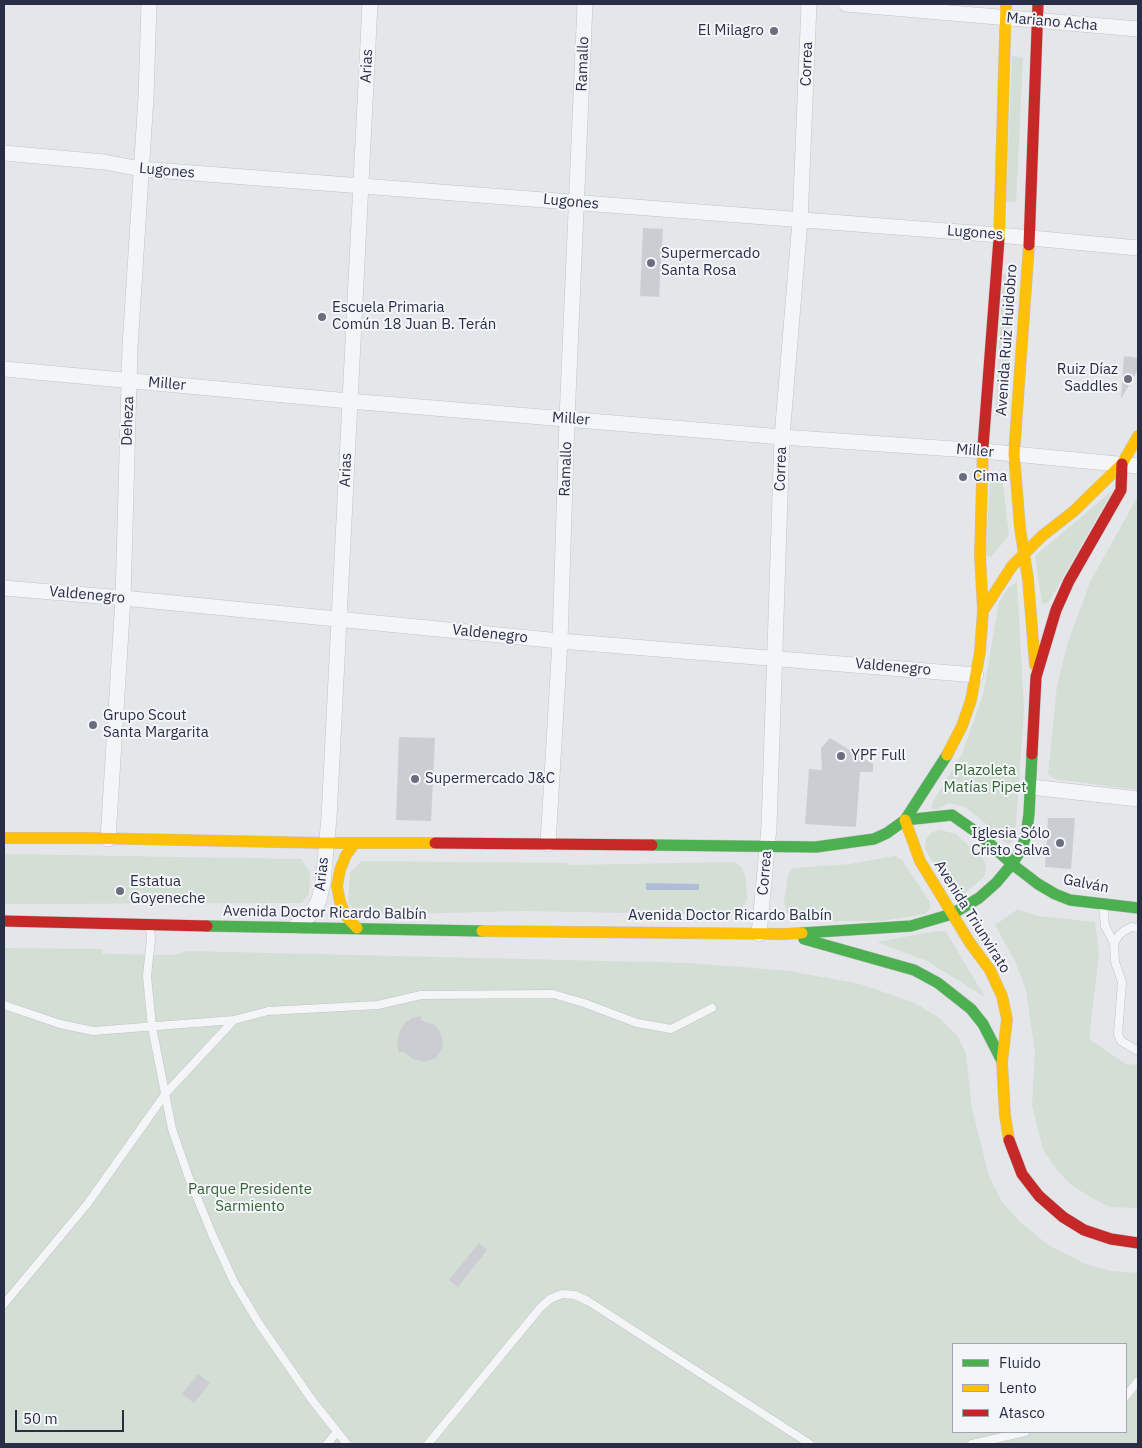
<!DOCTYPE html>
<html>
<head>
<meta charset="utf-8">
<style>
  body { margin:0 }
  #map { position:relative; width:1142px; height:1448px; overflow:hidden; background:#e5e6ea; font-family:"IBM Plex Sans",sans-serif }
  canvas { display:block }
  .frame { position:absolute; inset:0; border:5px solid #292e47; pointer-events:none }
  .legend { position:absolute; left:952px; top:1343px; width:175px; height:90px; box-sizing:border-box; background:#f3f5f9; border:1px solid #a2a5b2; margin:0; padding:6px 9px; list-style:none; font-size:15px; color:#292e47 }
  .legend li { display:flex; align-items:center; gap:10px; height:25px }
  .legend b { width:25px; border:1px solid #a2a5b2 }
  .scale { position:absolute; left:15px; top:1410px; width:109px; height:22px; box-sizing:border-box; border:2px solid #292e47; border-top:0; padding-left:6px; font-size:15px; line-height:18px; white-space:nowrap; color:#292e47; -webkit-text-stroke:4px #f3f5f9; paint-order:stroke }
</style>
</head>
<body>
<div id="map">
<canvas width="1142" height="1448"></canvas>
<div class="frame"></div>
<ul class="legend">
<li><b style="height:6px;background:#4caf50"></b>Fluido</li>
<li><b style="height:6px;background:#ffc107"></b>Lento</li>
<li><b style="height:6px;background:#c62828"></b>Atasco</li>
</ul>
<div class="scale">50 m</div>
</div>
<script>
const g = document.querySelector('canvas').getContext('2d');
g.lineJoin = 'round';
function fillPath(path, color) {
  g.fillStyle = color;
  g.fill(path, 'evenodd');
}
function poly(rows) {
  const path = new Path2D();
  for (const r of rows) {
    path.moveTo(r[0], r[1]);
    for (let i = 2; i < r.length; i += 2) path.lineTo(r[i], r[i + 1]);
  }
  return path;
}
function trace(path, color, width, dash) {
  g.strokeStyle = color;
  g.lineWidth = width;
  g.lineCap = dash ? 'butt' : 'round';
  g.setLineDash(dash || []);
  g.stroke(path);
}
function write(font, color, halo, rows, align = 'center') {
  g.font = font + ' "IBM Plex Sans",sans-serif';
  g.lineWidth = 4;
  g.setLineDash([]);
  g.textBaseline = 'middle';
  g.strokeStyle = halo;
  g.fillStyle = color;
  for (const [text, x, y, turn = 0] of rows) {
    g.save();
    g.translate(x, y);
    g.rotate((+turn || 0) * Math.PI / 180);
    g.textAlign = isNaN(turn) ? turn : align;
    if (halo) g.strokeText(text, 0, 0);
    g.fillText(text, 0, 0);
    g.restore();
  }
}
fillPath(poly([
  [1012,56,1023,58,1016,202,1006,202],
  [1003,274,1013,275,1006,416,995,416],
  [990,476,1002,477,1009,535,991,557,986,555],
  [1113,490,1049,602,1042,604,1035,556],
  [1138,496,1138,790,1055,779,1048,774,1057,686,1067,645,1090,582],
  [1017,582,1024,709,1015,838,1009,844,1002,841,985,823,965,807,949,803,937,809,932,809,932,803,962,754,983,695,999,602,1008,588],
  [940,830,956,834,984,860,986,869,984,877,960,897,952,894,925,849,926,839,932,832],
  [4,854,301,859,310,872,309,894,302,903,4,904],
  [895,856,902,860,930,902,930,909,925,914,882,921,797,921,787,913,784,901,788,875,793,868,850,864],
  [362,861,566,863,570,865,735,862,742,868,746,879,747,899,742,908,729,915,525,911,360,915,348,904,350,872],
  [1018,909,1037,916,1095,922,1099,953,1089,1039,1126,1064,1138,1065,1138,1208,1110,1207,1090,1197,1070,1184,1056,1169,1043,1150,1032,1105,1035,1052,1026,990,1015,961,995,925],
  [936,931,946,932,985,997,927,961,877,942],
  [4,948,102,949,103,954,175,955,187,951,691,963,789,971,860,984,915,1003,941,1019,958,1037,966,1054,972,1109,989,1176,1002,1202,1020,1222,1047,1244,1085,1264,1112,1271,1138,1273,1138,1444,4,1444],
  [953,1344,1126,1344,1126,1432,953,1432]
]), '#d3ded5');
fillPath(poly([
  [646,883,699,884,699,890,646,890]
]), '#b1bdd7');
fillPath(poly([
  [643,228,663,229,659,297,640,296],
  [1124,356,1138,358,1138,370,1121,399],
  [399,737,435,738,431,821,396,820],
  [830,738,873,764,873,772,860,772,856,827,805,824,809,769,822,770,821,748],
  [1048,818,1075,818,1071,869,1045,867],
  [421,1016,421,1020,434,1025,439,1030,443,1041,442,1048,436,1058,424,1062,413,1059,403,1051,399,1053,397,1045,400,1030,405,1023,412,1018],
  [479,1243,487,1250,458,1287,449,1280],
  [198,1374,210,1383,194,1403,182,1394]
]), '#cccdd2');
const lane = poly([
  [1103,905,1105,926,1114,943,1115,962,1122,982,1118,1034,1121,1041,1138,1051],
  [150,927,151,939,147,976,152,1027,172,1129,189,1178,212,1234,234,1282,260,1325,312,1400,347,1444],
  [1114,943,1119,935,1124,931,1131,927,1138,928],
  [4,1005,60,1024,93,1031,234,1020,268,1011,378,1005,421,995,553,994,584,1003,637,1023,671,1029,712,1008],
  [4,1304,88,1203,166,1093,234,1020],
  [1126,1396,1138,1381],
  [327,1444,337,1432],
  [428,1444,540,1308,550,1299,562,1294,575,1295,588,1301,810,1444],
  [972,1444,1025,1432]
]);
const street = poly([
  [846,4,1138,29],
  [4,153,104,162,141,169,999,235,1138,248],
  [4,369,349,401,782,437,983,451,1138,466],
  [4,588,123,598,560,641,976,675],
  [1031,787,1138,799],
  [108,839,123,598,130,347,146,97,149,4],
  [548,844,560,641,567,419,585,4],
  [296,926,311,914,319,900,323,882,329,818,370,4],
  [759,934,769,827,782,437,800,221,809,4]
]);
const fast = poly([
  [905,820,952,815,979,834,1012,864,1038,884,1055,894,1070,900,1138,908],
  [652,845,816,847,874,839,887,833,905,820,947,755],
  [207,926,482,931],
  [802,933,911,926,952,914,979,898,996,883,1012,864,1021,850,1026,836,1029,814,1032,754],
  [804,939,914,970,938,983,971,1009,983,1024,1002,1061]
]);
const slow = poly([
  [999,239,1006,4],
  [1029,245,1014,454,1020,528,1028,579,1035,665],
  [983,611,1012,566,1042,536,1074,511,1122,464,1138,436],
  [947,755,962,726,971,700,980,652,983,611,980,555,983,447],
  [905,820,920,861,970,943,990,970,1002,996,1007,1019,1002,1062,1005,1115,1009,1140],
  [4,838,88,838,326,843,435,843],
  [355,843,346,855,340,870,337,886,340,902,346,916,357,928],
  [482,931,784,934,802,933]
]);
const jam = poly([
  [1029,245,1038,4],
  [983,447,999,239],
  [1032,754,1036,677,1056,610,1069,581,1121,490,1122,464],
  [435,843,652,845],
  [4,921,207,926],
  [1009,1140,1022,1174,1039,1196,1063,1217,1084,1230,1111,1239,1138,1243]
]);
trace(lane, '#c2c3c8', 9);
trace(street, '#c2c3c8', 16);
trace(fast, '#c2c3c8', 12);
trace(slow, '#c2c3c8', 12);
trace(jam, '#c2c3c8', 12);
trace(lane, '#f4f5f7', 8);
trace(street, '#f4f5f7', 15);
trace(fast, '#4caf50', 11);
trace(slow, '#ffc107', 11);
trace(jam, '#c62828', 11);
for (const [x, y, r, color] of [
  [774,31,5,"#6b6e80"],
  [651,263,5,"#6b6e80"],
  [322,317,5,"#6b6e80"],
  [1128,379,5,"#6b6e80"],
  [963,477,5,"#6b6e80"],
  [93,725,5,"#6b6e80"],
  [841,756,5,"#6b6e80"],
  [415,779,5,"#6b6e80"],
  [1060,843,5,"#6b6e80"],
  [120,891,5,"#6b6e80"]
]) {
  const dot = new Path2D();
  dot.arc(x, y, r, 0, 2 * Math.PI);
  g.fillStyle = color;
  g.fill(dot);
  trace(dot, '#f3f5f9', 2);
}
write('15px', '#292e47', '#f3f5f9', [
  ["Mariano Acha",1052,22,5],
  ["Ramallo",583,64,-88],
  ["Correa",807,64,-88],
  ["Arias",367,66,-87],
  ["Lugones",167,171,5],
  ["Lugones",571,202,5],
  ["Lugones",975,233,4],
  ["Avenida Ruiz Huidobro",1007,340,-86],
  ["Miller",167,384,5],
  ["Miller",571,419,4],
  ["Deheza",128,421,-88],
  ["Miller",975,451,5],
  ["Ramallo",566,469,-88],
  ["Correa",781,469,-88],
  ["Arias",346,470,-88],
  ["Valdenegro",87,595,5],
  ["Valdenegro",490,634,6],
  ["Valdenegro",893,667,5],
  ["Correa",765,873,-85],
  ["Arias",322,874,-84],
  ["Galván",1086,884,11],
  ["Avenida Doctor Ricardo Balbín",325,913,1],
  ["Avenida Doctor Ricardo Balbín",730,916],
  ["Avenida Triunvirato",972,917,58]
]);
write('15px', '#292e47', '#f3f5f9', [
  ["El Milagro",764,31,"right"],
  ["Supermercado",661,254],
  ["Santa Rosa",661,271],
  ["Escuela Primaria",332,308],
  ["Común 18 Juan B. Terán",332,325],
  ["Ruiz Díaz",1118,370,"right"],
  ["Saddles",1118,387,"right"],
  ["Cima",973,477],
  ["Grupo Scout",103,716],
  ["Santa Margarita",103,733],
  ["YPF Full",851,756],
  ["Supermercado J&C",425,779],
  ["Iglesia Sólo",1050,834,"right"],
  ["Cristo Salva",1050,851,"right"],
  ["Estatua",130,882],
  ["Goyeneche",130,899]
], 'left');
write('15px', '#356434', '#f3f5f9', [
  ["Plazoleta",985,771],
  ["Matías Pipet",985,788],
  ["Parque Presidente",250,1190],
  ["Sarmiento",250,1207]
]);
</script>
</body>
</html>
